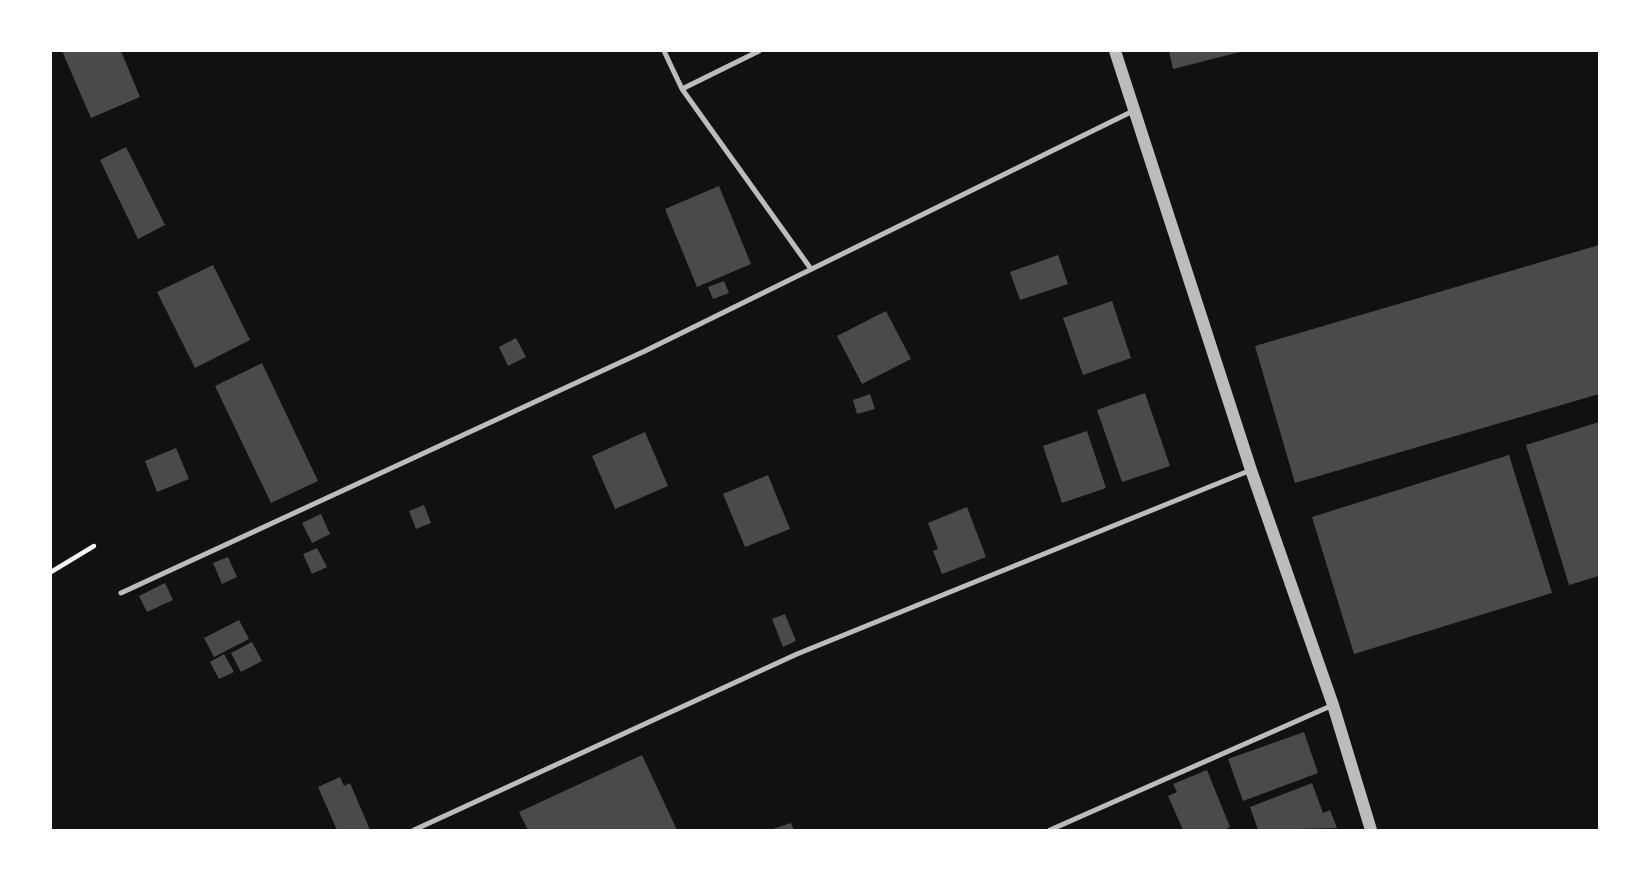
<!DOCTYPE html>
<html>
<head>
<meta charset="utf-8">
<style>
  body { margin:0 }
  #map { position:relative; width:1650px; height:881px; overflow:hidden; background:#111; font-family:Jost,sans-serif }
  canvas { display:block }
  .frame { position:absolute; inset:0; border:52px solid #fff; pointer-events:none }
</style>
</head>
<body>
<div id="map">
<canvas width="1650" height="881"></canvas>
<div class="frame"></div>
</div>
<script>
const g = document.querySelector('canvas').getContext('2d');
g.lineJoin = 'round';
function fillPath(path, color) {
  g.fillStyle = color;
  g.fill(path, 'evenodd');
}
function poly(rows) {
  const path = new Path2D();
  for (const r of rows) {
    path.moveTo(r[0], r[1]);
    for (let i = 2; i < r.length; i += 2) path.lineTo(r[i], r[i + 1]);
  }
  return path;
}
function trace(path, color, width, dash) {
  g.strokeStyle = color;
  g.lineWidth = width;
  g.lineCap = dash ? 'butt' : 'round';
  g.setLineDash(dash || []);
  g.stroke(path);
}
fillPath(poly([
  [62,51,121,51,140,97,91,118],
  [1169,51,1240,51,1240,52,1173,69],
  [126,147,165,225,138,239,100,160],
  [719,186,751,264,697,287,665,209],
  [1599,245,1599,394,1295,483,1255,346],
  [1058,255,1068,284,1020,300,1010,272],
  [213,265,250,340,195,368,157,292],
  [724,281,729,293,713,299,708,287],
  [1112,301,1131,358,1083,375,1063,318],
  [886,311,911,359,862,384,837,336],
  [516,338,526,357,508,366,499,347],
  [262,363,318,481,271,503,215,386],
  [1145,393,1170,466,1122,482,1097,410],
  [870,394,875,409,857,414,853,400],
  [1599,422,1599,576,1569,585,1526,445],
  [1087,431,1106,488,1062,503,1043,446],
  [645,432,668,486,615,509,592,456],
  [176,448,189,479,157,492,145,461],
  [1509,455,1552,593,1354,654,1312,517],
  [768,475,790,529,745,547,723,494],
  [424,505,431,523,416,529,409,511],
  [967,507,986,557,942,574,933,551,938,549,928,523],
  [321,514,330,534,312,543,302,523],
  [317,548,327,567,312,574,303,554],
  [228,557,237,577,222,584,213,563],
  [165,583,173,600,147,612,139,596],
  [785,614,796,641,783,647,772,619],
  [239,620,249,639,214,657,204,638],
  [252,642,262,661,241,672,231,653],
  [224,654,234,672,219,679,210,662],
  [1304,732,1318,773,1243,801,1228,759],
  [642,755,677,830,528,830,519,812],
  [1207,770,1230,827,1223,830,1183,830,1168,796,1177,792,1173,784],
  [340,777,344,786,350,783,370,830,337,830,318,787],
  [1312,783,1323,813,1330,810,1337,828,1258,830,1250,807],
  [791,823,794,830,770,830]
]), '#4a4a4a');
trace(poly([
  [51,572,94,546]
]), '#f5f5f5', 4.5);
trace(poly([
  [664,51,682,89,811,269],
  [682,89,759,51],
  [121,593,645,351,1133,111],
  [414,830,797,654,1251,470],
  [1050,830,1333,705]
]), '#bcbcbc', 5);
trace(poly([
  [1115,51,1251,470,1333,705,1371,830]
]), '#bcbcbc', 12);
</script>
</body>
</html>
